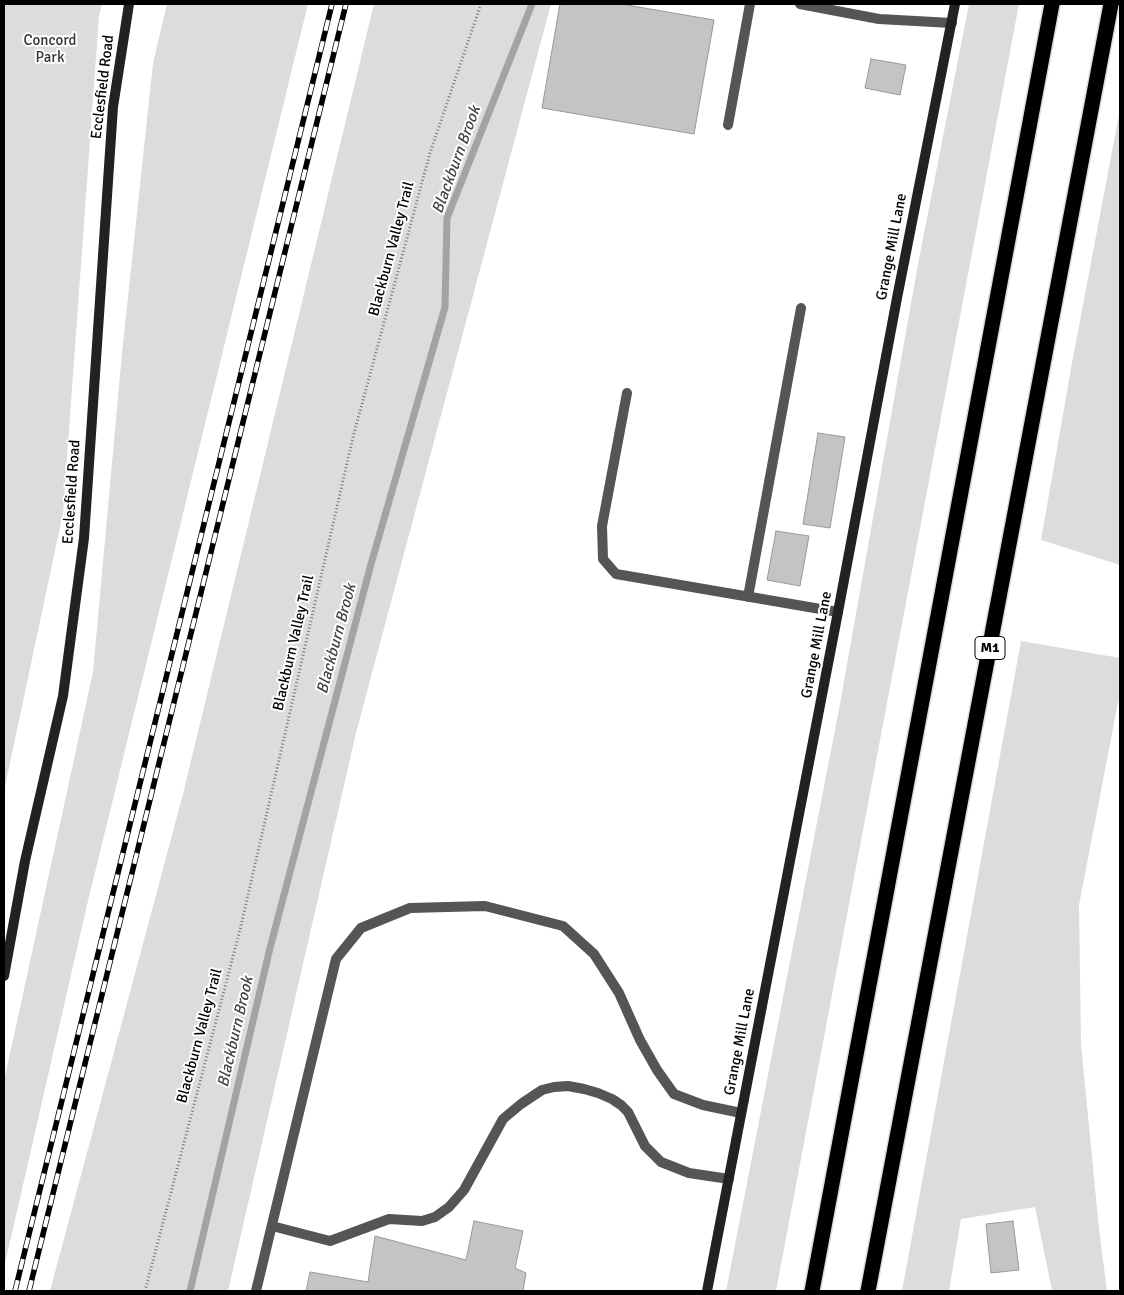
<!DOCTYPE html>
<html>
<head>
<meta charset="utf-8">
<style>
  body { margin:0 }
  #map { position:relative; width:1124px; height:1295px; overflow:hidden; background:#fff; font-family:Signika,sans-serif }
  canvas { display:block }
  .frame { position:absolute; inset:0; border:5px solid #000; pointer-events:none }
</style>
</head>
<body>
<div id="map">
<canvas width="1124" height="1295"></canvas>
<div class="frame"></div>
</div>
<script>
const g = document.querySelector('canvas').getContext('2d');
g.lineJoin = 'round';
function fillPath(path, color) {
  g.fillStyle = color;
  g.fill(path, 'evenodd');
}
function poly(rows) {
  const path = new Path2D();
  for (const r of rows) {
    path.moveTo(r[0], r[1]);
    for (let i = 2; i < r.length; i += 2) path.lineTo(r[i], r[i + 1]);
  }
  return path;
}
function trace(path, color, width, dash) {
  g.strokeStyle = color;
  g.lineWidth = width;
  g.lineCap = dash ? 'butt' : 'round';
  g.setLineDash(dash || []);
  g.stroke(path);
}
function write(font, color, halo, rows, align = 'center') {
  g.font = font + ' Signika,sans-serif';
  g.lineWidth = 4;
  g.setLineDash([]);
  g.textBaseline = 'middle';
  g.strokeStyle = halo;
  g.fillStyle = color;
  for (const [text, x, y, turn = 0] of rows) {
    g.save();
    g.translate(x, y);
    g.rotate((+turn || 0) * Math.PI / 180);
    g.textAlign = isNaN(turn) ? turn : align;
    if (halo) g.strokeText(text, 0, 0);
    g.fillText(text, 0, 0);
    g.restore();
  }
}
fillPath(poly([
  [4,4,102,4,99,16,63,513,4,791],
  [167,4,308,4,87,905,4,1268,4,1081,93,672,122,353,153,63],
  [374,4,551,4,356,733,228,1291,50,1291,183,794],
  [969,4,1019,4,776,1291,726,1291,840,704,918,264],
  [1120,109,1120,565,1041,540,1072,363],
  [1021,641,1120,658,1120,692,1079,905,1081,1044,1099,1229,1107,1291,1052,1291,1035,1207,961,1219,949,1291,902,1291]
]), '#dcdcdc');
trace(poly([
  [190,1291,270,948,371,564,445,307,447,218,532,4]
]), '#a3a3a3', 7);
const building = poly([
  [560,4,621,4,714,20,694,134,542,108,560,4],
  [871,59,906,65,900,95,865,88,871,59],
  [818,433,845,437,830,528,803,524,818,433],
  [776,531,809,536,800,586,767,580,776,531],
  [474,1221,523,1231,515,1268,526,1273,523,1291,306,1291,310,1272,368,1282,375,1236,466,1260,474,1221],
  [1013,1221,1019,1270,991,1273,986,1224,1013,1221]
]);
fillPath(building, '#c4c4c4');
trace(building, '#999', 1);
const highway = poly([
  [812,1291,1052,4],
  [868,1291,1111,4]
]);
trace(highway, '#dbdbdb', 18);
trace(poly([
  [145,1291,240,930,353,437,430,153,481,4]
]), '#777', 3, [1, 2.5]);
trace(poly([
  [800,4,879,19,952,23],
  [728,125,750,4],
  [627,393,602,526,603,559,616,574,838,612],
  [748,597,801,308],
  [272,1226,330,1241,389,1219,422,1221,435,1217,449,1207,464,1190,503,1119,521,1104,542,1090,554,1087,568,1086,584,1089,598,1093,612,1099,621,1105,628,1112,645,1146,661,1162,689,1173,729,1179],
  [256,1291,336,959,361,928,410,908,485,906,563,926,594,954,619,993,640,1040,657,1070,674,1094,703,1105,741,1113]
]), '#555', 10);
trace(poly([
  [4,976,25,861,63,696,84,538,113,107,129,4],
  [707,1291,838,612,897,298,955,4]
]), '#222', 10);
trace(highway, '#000', 15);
const rail = poly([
  [15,1291,332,4],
  [29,1291,346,4]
]);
trace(rail, '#000', 5.5);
trace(rail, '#fff', 4, [11]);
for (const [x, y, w] of [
  [990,648,30]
]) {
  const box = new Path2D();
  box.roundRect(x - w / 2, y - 11.5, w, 23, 4);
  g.fillStyle = '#fff';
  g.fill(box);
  trace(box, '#000', 1);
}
write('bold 14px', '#000', null, [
  ["M1",990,648]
]);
write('15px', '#333', '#fff', [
  ["Concord",50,41],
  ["Park",50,58]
]);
write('15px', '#000', '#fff', [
  ["Ecclesfield Road",103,87,-83],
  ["Grange Mill Lane",892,247,-79],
  ["Blackburn Valley Trail",392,249,-75],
  ["Ecclesfield Road",72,492,-86],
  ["Blackburn Valley Trail",294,643,-77],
  ["Grange Mill Lane",817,645,-79],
  ["Blackburn Valley Trail",200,1036,-75],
  ["Grange Mill Lane",740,1042,-79]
]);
write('italic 16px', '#444', '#fff', [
  ["Blackburn Brook",457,160,-70],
  ["Blackburn Brook",337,639,-75],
  ["Blackburn Brook",236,1032,-77]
]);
</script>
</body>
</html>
